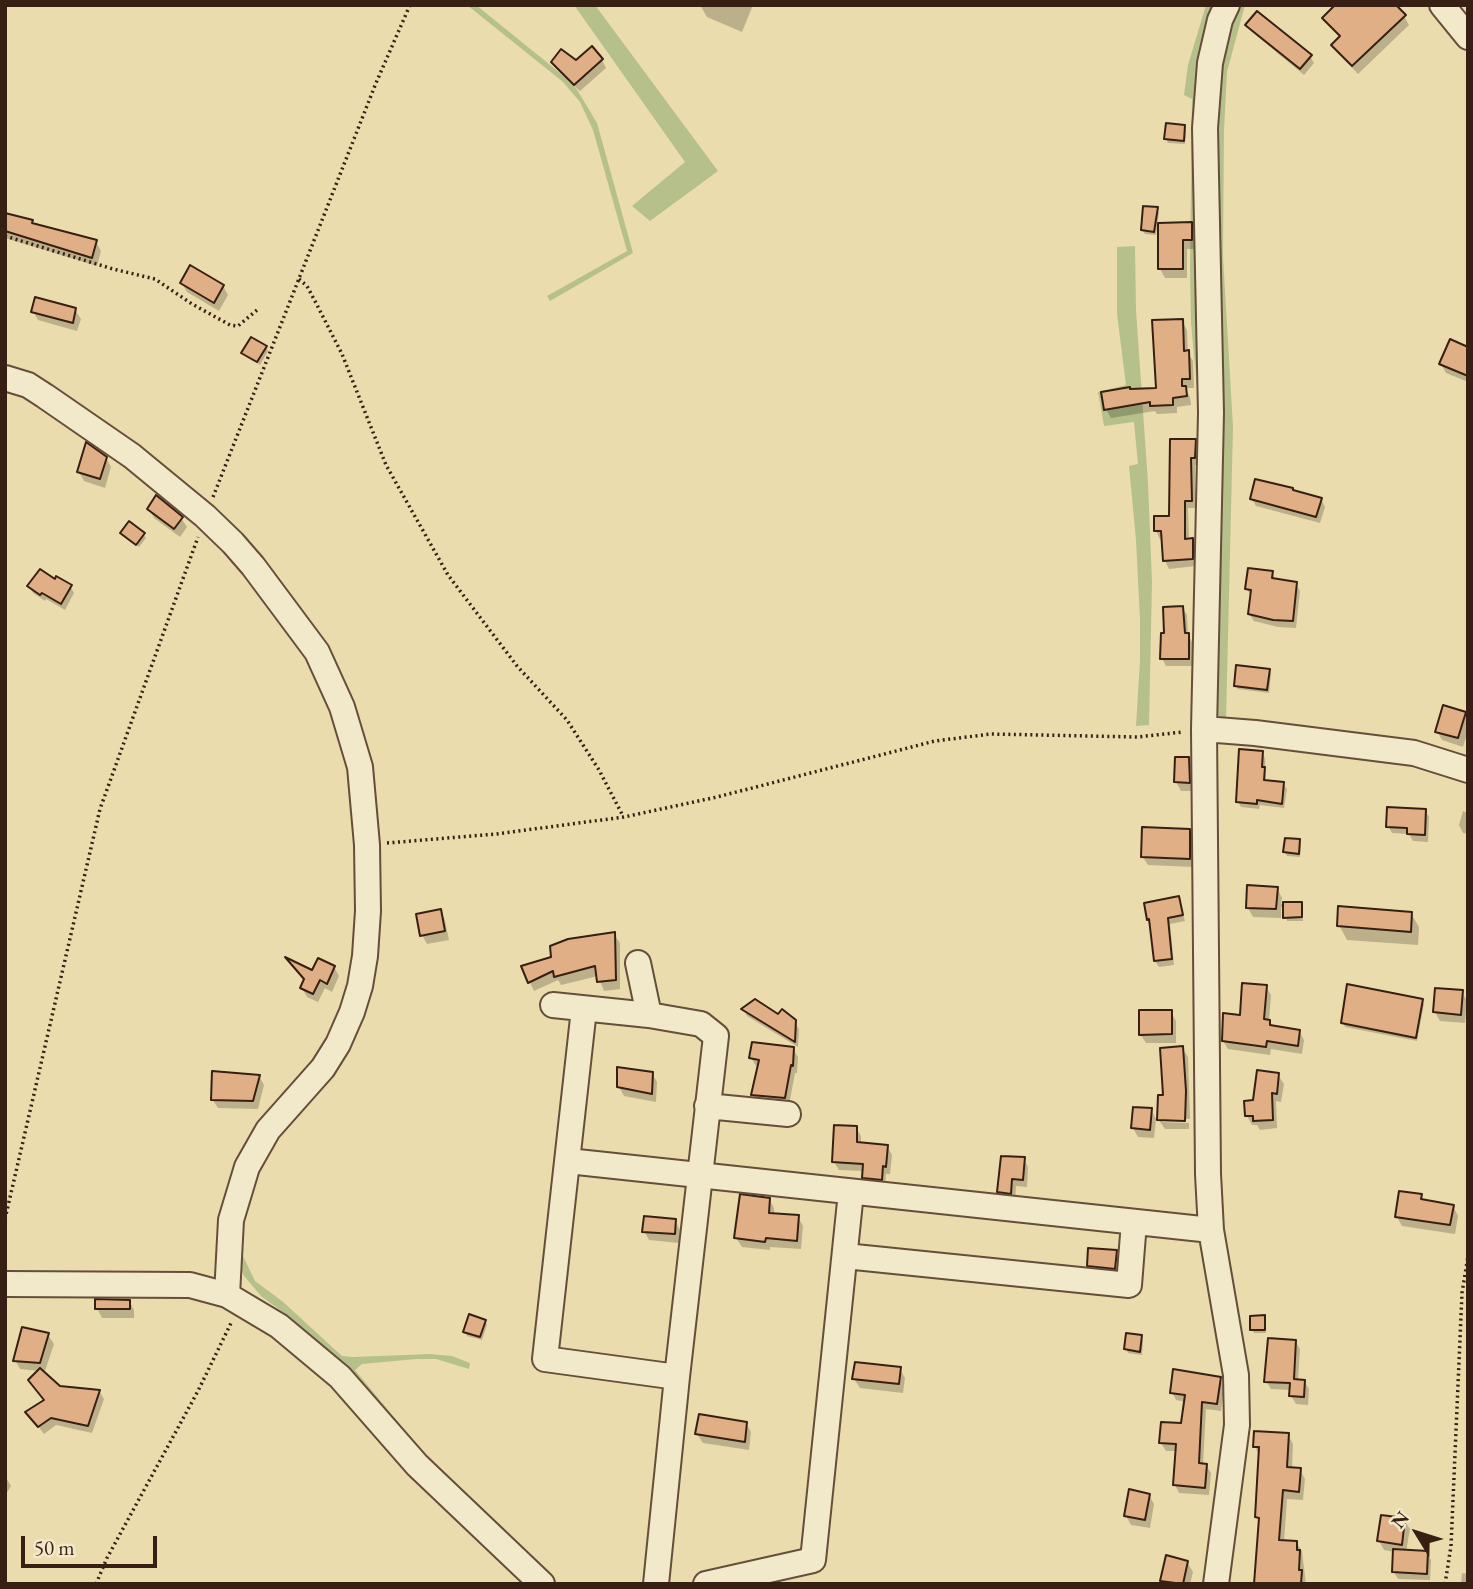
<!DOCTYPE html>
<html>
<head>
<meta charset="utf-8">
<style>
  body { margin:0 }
  #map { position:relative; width:1473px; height:1589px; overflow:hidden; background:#ebdcae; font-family:"EB Garamond",serif }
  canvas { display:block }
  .frame { position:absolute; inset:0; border:7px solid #381f13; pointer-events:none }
  .north { position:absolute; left:1382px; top:1498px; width:70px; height:70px; -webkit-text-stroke:5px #f2e8ca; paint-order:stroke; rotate:308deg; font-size:19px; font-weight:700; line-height:28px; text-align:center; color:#381f13 }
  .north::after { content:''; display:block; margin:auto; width:24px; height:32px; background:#381f13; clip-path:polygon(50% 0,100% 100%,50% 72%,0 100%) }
  .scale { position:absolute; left:21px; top:1536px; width:136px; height:32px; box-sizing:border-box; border:4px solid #381f13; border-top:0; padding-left:9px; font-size:21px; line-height:24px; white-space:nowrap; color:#381f13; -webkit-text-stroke:5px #f2e8ca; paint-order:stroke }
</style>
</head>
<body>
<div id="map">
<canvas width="1473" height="1589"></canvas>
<div class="frame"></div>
<div class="north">N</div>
<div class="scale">50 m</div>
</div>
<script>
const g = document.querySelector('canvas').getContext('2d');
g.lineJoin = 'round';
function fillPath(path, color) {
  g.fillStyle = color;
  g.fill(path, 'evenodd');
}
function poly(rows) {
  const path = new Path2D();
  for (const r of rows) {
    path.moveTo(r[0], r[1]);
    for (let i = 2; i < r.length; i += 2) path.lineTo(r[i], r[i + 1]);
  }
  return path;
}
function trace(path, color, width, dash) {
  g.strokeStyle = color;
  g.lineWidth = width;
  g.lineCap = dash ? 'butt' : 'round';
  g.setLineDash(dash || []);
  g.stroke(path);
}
fillPath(poly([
  [467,5,476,5,565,77,576,88,597,123,633,253,550,301,547,296,627,251,593,130,580,102,563,82],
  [574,5,595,5,718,171,650,221,632,206,685,162],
  [1206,5,1218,5,1205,381,1197,389,1191,323,1190,270,1192,99,1184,95,1188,65],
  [1239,5,1245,5,1227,72,1224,131,1223,256,1233,427,1226,721,1218,715,1217,708,1223,430,1217,112,1223,53],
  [1135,246,1136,310,1148,483,1152,582,1149,725,1136,726,1140,660,1140,620,1136,540,1129,466,1138,464,1134,422,1104,426,1098,392,1126,385,1117,314,1117,247],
  [240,1234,243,1256,255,1281,282,1301,342,1356,353,1357,430,1354,452,1356,470,1363,469,1369,436,1359,417,1359,362,1364,355,1370,417,1445,413,1450,344,1366,292,1319,261,1296,244,1276,233,1251]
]), '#b6c08b');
fillPath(poly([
  [700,5,753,5,742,32,707,17],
  [1404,16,1409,25,1358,74,1339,54,1334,45,1340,38,1324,19],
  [1247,25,1310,56,1314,63,1304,75,1252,32],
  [602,60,606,68,580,91,558,70,553,62],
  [1184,127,1186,131,1185,144,1168,143,1166,139],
  [1157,209,1159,213,1156,235,1145,234,1142,230],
  [5,214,31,221,34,226,96,242,101,251,97,266,5,238],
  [1191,223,1196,233,1196,249,1187,249,1187,278,1165,278,1160,269],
  [182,283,223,286,228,295,219,311,187,292],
  [75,310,81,319,77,331,38,320,33,311],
  [1182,321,1187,330,1188,353,1193,361,1194,388,1185,388,1190,397,1191,405,1177,407,1177,413,1157,414,1155,411,1111,418,1106,409,1158,389],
  [266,347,268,351,260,365,246,357,243,353],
  [1468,349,1468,382,1446,373,1441,364],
  [1195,440,1199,448,1199,465,1195,465,1195,508,1188,508,1189,540,1192,540,1197,548,1196,566,1169,569,1165,561,1163,539,1160,539,1156,531,1170,518],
  [106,458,111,467,105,488,84,481,79,472],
  [1252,499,1321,499,1325,507,1320,523,1256,506],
  [149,509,181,518,187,527,180,537,154,518],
  [122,533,143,534,146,538,139,547],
  [1272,573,1276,581,1296,584,1300,591,1296,628,1278,627,1254,621,1249,614,1251,596,1247,589],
  [55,581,70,586,74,593,65,610,46,599,45,601,33,593,29,586],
  [1182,608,1187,615,1188,635,1192,642,1192,666,1166,666,1162,658,1166,635],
  [1269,670,1271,674,1269,693,1238,689,1235,685],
  [1465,713,1468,717,1468,731,1463,747,1442,740,1437,731],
  [1262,753,1265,758,1266,782,1283,784,1287,789,1284,808,1260,805,1259,809,1241,807,1238,802],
  [1188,759,1194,768,1194,791,1181,791,1176,782],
  [1425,810,1429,817,1428,842,1413,841,1409,834,1392,833,1388,826],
  [1463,811,1468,813,1468,834,1463,833,1459,825],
  [1189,831,1194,840,1194,867,1148,865,1142,856],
  [1299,841,1301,845,1300,857,1287,856,1285,852],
  [1277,888,1282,898,1281,904,1301,904,1303,921,1287,921,1284,907,1281,907,1281,918,1253,917,1248,908],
  [1178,898,1185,921,1170,924,1174,965,1159,967,1155,961,1152,925,1146,904],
  [440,911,445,920,449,940,427,944,422,935],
  [1411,913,1419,927,1418,945,1347,940,1339,925],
  [614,934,620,943,620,989,604,991,598,976,561,985,558,980,534,991,523,967],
  [288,962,313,972,334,967,339,976,332,992,325,988,318,1002,307,997,302,988,305,981],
  [1266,987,1271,995,1269,1021,1273,1028,1299,1031,1304,1040,1302,1054,1271,1049,1270,1055,1228,1049,1223,1041],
  [1462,992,1467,1001,1465,1023,1440,1021,1435,1012],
  [1421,1000,1424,1004,1417,1041,1345,1027,1343,1023],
  [744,1010,794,1021,799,1029,798,1047,747,1016],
  [1171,1012,1176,1021,1176,1043,1146,1043,1140,1034],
  [1182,1048,1188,1057,1190,1119,1162,1118,1162,1122,1189,1123,1189,1129,1165,1129,1159,1120],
  [793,1049,798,1057,797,1073,795,1073,789,1105,757,1103,753,1095,759,1066,756,1066,751,1058],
  [652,1073,657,1082,656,1102,624,1096,619,1087],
  [1278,1075,1284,1084,1281,1102,1276,1101,1277,1128,1260,1130,1257,1125,1252,1125,1247,1116,1254,1102],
  [259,1076,264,1085,258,1109,218,1108,212,1099],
  [1151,1110,1156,1119,1154,1138,1138,1137,1133,1128],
  [856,1128,861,1136,861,1144,887,1146,892,1155,890,1174,886,1174,885,1187,868,1185,863,1177,864,1171,839,1170,834,1162],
  [1024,1159,1028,1167,1027,1187,1016,1186,1015,1201,1003,1199,999,1192],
  [1421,1196,1424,1201,1453,1206,1458,1216,1455,1234,1402,1226,1397,1217],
  [769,1199,774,1208,774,1215,798,1217,803,1226,801,1249,770,1247,770,1250,742,1247,736,1238],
  [675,1221,680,1230,679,1243,649,1240,644,1231],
  [1116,1252,1121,1261,1120,1277,1094,1274,1089,1265],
  [129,1301,134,1310,134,1318,102,1318,97,1308],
  [1264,1317,1266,1333,1254,1333,1252,1329],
  [485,1321,487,1325,482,1340,467,1336,465,1332],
  [48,1335,54,1344,45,1371,40,1370,59,1387,99,1391,104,1399,92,1433,56,1425,44,1434,27,1412,45,1401,40,1371,20,1369,15,1360],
  [1141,1337,1143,1341,1142,1355,1128,1353,1126,1349],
  [1295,1341,1300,1349,1298,1381,1304,1381,1309,1389,1308,1405,1296,1404,1291,1396,1291,1390,1271,1389,1266,1381],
  [900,1369,905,1378,903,1393,860,1388,854,1379],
  [1220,1379,1224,1387,1221,1411,1206,1409,1203,1465,1206,1465,1211,1473,1209,1495,1179,1493,1175,1485,1178,1451,1166,1451,1161,1443,1182,1425,1186,1402,1176,1400,1172,1392],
  [746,1423,751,1432,749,1450,703,1443,697,1434],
  [1288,1435,1293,1444,1292,1469,1300,1470,1305,1479,1303,1500,1287,1499,1284,1542,1296,1542,1302,1551,1306,1584,1256,1584,1261,1524,1257,1517,1260,1456,1255,1447],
  [5,1476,11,1486,6,1494,5,1493],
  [1149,1495,1154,1504,1150,1528,1131,1525,1126,1516],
  [1404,1520,1410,1529,1406,1552,1427,1553,1431,1560,1430,1580,1398,1579,1394,1572,1395,1552,1384,1550,1379,1541],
  [1187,1562,1193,1572,1190,1584,1164,1584,1162,1580],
  [1462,1573,1468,1574,1468,1584,1461,1584]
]), '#0003');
const building = poly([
  [1335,5,1396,5,1406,15,1352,66,1331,45,1340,36,1322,18,1335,5],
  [1257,11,1312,55,1300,69,1245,25,1257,11],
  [592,46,603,59,574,85,551,62,561,49,576,60,592,46],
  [1166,123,1185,125,1184,141,1164,139,1166,123],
  [1143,206,1158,207,1154,232,1141,230,1143,206],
  [5,213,33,220,32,223,97,240,92,258,5,231,5,213],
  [1192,222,1192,240,1183,240,1183,269,1158,269,1158,223,1192,222],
  [190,265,224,285,214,303,180,283,190,265],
  [35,297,76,308,73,323,31,312,35,297],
  [1183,319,1184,351,1189,350,1190,379,1182,379,1182,386,1186,386,1187,396,1173,398,1173,405,1150,406,1150,402,1104,410,1101,392,1130,387,1130,389,1156,388,1152,320,1183,319],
  [251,337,267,346,257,362,241,353,251,337],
  [1450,339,1468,347,1468,376,1439,364,1450,339],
  [1170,439,1196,439,1195,458,1191,458,1192,501,1185,501,1185,539,1193,538,1193,559,1163,561,1161,531,1154,531,1154,516,1169,516,1170,439],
  [86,442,107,457,100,479,77,472,86,442],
  [1255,479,1293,488,1293,490,1322,498,1316,517,1250,499,1255,479],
  [156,495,183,517,174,529,147,509,156,495],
  [129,521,145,533,136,545,120,533,129,521],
  [1248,568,1273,571,1272,578,1297,582,1293,621,1273,620,1248,614,1251,590,1245,589,1248,568],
  [40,569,55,579,56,576,72,585,61,604,42,593,40,595,27,586,40,569],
  [1183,606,1185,633,1189,633,1189,659,1160,659,1161,633,1164,633,1163,607,1183,606],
  [1236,665,1270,669,1267,690,1234,686,1236,665],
  [1443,705,1466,712,1458,738,1435,732,1443,705],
  [1239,749,1263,751,1262,767,1265,767,1264,780,1284,782,1282,804,1257,800,1257,804,1236,802,1239,749],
  [1175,757,1189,757,1190,783,1174,782,1175,757],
  [1387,807,1426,809,1425,835,1407,834,1407,828,1386,827,1387,807],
  [1142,827,1190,829,1190,859,1141,857,1142,827],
  [1285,838,1300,839,1299,854,1283,852,1285,838],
  [1247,885,1278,887,1276,909,1246,908,1247,885],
  [1179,896,1183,915,1168,918,1172,959,1154,961,1149,919,1147,920,1144,903,1179,896],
  [1283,902,1302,902,1302,917,1283,918,1283,902],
  [1338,906,1412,912,1411,932,1337,926,1338,906],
  [441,909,445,931,420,936,416,914,441,909],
  [615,932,616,980,597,982,595,966,554,977,553,971,528,983,521,966,551,957,550,946,568,939,615,932],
  [285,957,312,970,318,958,335,966,327,984,320,980,313,994,300,988,304,979,285,957],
  [1242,983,1267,985,1264,1019,1270,1020,1270,1025,1300,1030,1298,1046,1267,1041,1266,1047,1222,1041,1223,1013,1240,1015,1242,983],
  [1347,984,1423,999,1416,1038,1341,1023,1347,984],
  [1435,988,1463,990,1461,1015,1433,1012,1435,988],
  [755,999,778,1014,782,1009,796,1020,795,1042,741,1009,755,999],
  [1139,1010,1172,1010,1172,1034,1139,1035,1139,1010],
  [752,1042,794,1047,793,1066,791,1065,785,1098,751,1095,759,1060,749,1058,752,1042],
  [1183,1046,1186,1091,1185,1121,1157,1120,1158,1095,1163,1095,1160,1048,1183,1046],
  [617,1067,653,1072,652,1094,617,1087,617,1067],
  [1257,1070,1279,1073,1277,1094,1272,1093,1273,1120,1253,1121,1253,1116,1245,1116,1244,1101,1253,1100,1257,1070],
  [212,1071,260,1075,253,1101,211,1100,212,1071],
  [1133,1107,1152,1108,1150,1130,1131,1128,1133,1107],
  [834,1125,857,1126,857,1142,888,1145,886,1167,883,1166,882,1180,862,1178,863,1164,832,1162,834,1125],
  [1001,1156,1025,1157,1023,1180,1012,1179,1011,1194,997,1192,1001,1156],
  [1399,1191,1422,1194,1421,1199,1454,1205,1450,1225,1395,1217,1399,1191],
  [740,1194,770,1198,769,1213,799,1215,797,1241,766,1238,765,1242,734,1238,740,1194],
  [644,1216,676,1219,675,1234,642,1232,644,1216],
  [1088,1248,1117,1250,1115,1269,1087,1266,1088,1248],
  [95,1299,130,1300,130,1309,95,1309,95,1299],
  [469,1314,486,1320,480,1337,463,1332,469,1314],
  [1265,1315,1265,1330,1250,1330,1250,1316,1265,1315],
  [22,1327,49,1333,40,1363,13,1361,22,1327],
  [1126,1333,1142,1335,1140,1352,1124,1349,1126,1333],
  [1268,1338,1296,1340,1294,1379,1305,1380,1304,1397,1289,1396,1290,1383,1264,1382,1268,1338],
  [855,1362,901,1367,899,1384,852,1379,855,1362],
  [40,1368,60,1386,100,1390,88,1426,51,1418,38,1427,25,1412,44,1400,28,1380,40,1368],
  [1173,1369,1221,1377,1217,1404,1202,1402,1199,1463,1207,1464,1205,1488,1173,1485,1176,1444,1159,1443,1161,1422,1181,1423,1185,1395,1170,1393,1173,1369],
  [699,1414,747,1422,745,1442,695,1434,699,1414],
  [1254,1431,1289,1433,1287,1467,1301,1468,1299,1492,1283,1490,1279,1540,1297,1541,1297,1550,1300,1550,1299,1570,1302,1570,1301,1584,1254,1584,1259,1518,1255,1517,1259,1447,1253,1447,1254,1431],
  [1129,1489,1150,1494,1145,1520,1124,1516,1129,1489],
  [1381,1515,1405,1518,1402,1545,1377,1541,1381,1515],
  [1393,1549,1428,1551,1427,1574,1392,1572,1393,1549],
  [1166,1555,1188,1561,1183,1584,1160,1581,1166,1555]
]);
fillPath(building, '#e0af85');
trace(building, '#381f13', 2);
const minor = poly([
  [1442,5,1468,37],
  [5,378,28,385,45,396,132,456,205,516,233,543,253,566,317,652,342,707,360,767,367,845,368,911,365,956,360,986,352,1012,338,1044,323,1068,268,1130,247,1167,231,1220,227,1295],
  [1204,729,1255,733,1414,753,1468,770],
  [638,963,649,1015],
  [553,1005,649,1015,701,1024,716,1036,677,1377,656,1584],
  [584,1009,545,1359,677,1377],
  [707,1106,788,1114],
  [568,1161,1211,1230],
  [845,1256,1129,1285,1134,1222],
  [5,1284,190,1285,227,1295,279,1326,340,1377,417,1465,542,1584],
  [706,1584,813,1560,851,1192],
  [1216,1584,1237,1425,1236,1375,1211,1230,1208,1174,1204,729,1211,413,1205,128,1210,63,1220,20,1227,5]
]);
trace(minor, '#654e3a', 28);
trace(poly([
  [5,236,113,269,155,279,192,304,230,325,238,326,257,310],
  [299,279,307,286,316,303,342,354,386,465,448,575,517,666,567,720,599,770,623,816],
  [213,497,376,83,410,5],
  [387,843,496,834,624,817,717,797,935,741,991,734,1137,737,1183,732],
  [5,1219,100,809,198,537],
  [96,1584,107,1558,198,1391,232,1321],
  [1445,1584,1451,1546,1462,1293,1468,1256]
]), '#381f13', 3.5, [2, 3.5]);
trace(minor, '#f2e8ca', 24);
</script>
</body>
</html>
